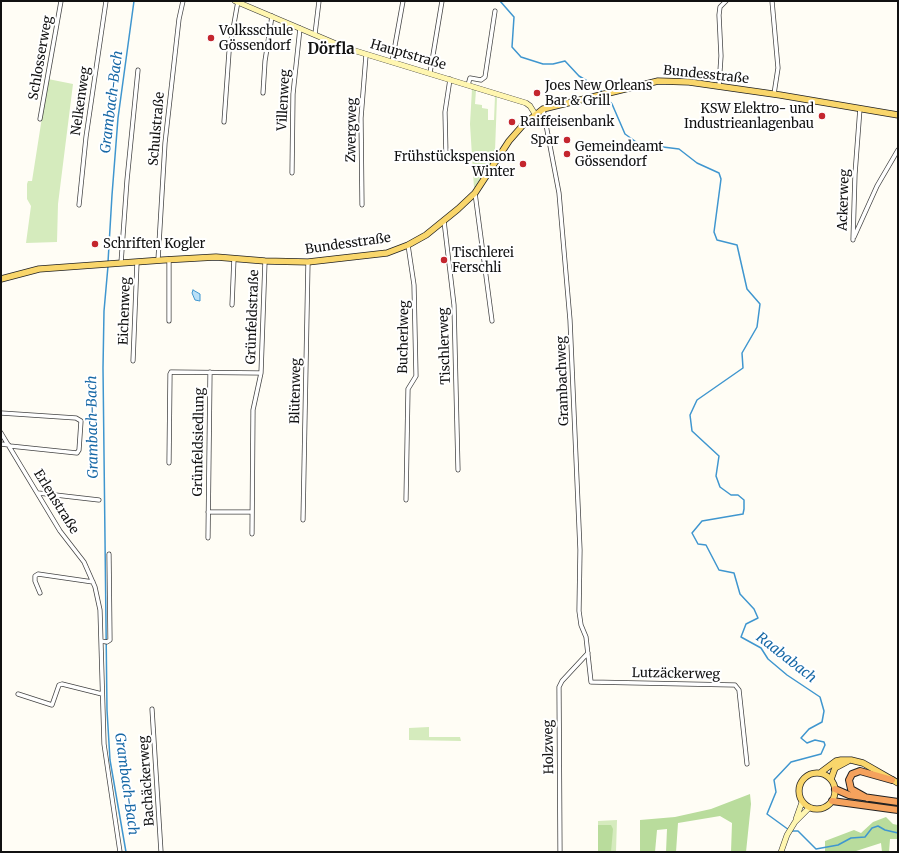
<!DOCTYPE html>
<html>
<head>
<meta charset="utf-8">
<style>
  body { margin:0 }
  #map { position:relative; width:899px; height:853px; overflow:hidden; background:#fffdf5; font-family:Merriweather,serif }
  canvas { display:block }
  .frame { position:absolute; inset:0; border:2px solid #111; pointer-events:none }
</style>
</head>
<body>
<div id="map">
<canvas width="899" height="853"></canvas>
<div class="frame"></div>
</div>
<script>
const g = document.querySelector('canvas').getContext('2d');
g.lineJoin = 'round';
function fillPath(path, color) {
  g.fillStyle = color;
  g.fill(path, 'evenodd');
}
function poly(rows) {
  const path = new Path2D();
  for (const r of rows) {
    if (r.length === 3) {
      path.moveTo(r[0] + r[2], r[1]);
      path.arc(r[0], r[1], r[2], 0, 2 * Math.PI);
      continue;
    }
    path.moveTo(r[0], r[1]);
    for (let i = 2; i < r.length; i += 2) path.lineTo(r[i], r[i + 1]);
  }
  return path;
}
function trace(path, color, width, dash) {
  g.strokeStyle = color;
  g.lineWidth = width;
  g.lineCap = dash ? 'butt' : 'round';
  g.setLineDash(dash || []);
  g.stroke(path);
}
function write(font, color, halo, rows, align = 'center') {
  g.font = font + ' Merriweather,serif';
  g.lineWidth = 4;
  g.setLineDash([]);
  g.textBaseline = 'middle';
  g.strokeStyle = halo;
  g.fillStyle = color;
  for (const [text, x, y, turn = 0] of rows) {
    g.save();
    g.translate(x, y);
    g.rotate((+turn || 0) * Math.PI / 180);
    g.textAlign = isNaN(turn) ? turn : align;
    if (halo) g.strokeText(text, 0, 0);
    g.fillText(text, 0, 0);
    g.restore();
  }
}
fillPath(poly([
  [48,79,73,84,58,204,57,242,26,243,31,206,27,199,27,184,28,181,32,181],
  [472,89,476,90,475,104,482,105,482,108,488,109,488,120,494,120,495,96,497,97,495,151,497,153,474,188,470,124],
  [429,727,429,737,460,737,461,741,409,740,409,728],
  [617,820,616,852,611,852,611,825,598,825,598,821]
]), '#d5ebbd');
fillPath(poly([
  [750,794,751,804,746,852,731,852,732,823,720,816,678,823,676,852,666,852,667,829,657,830,655,852,640,852,640,820,675,817,711,809],
  [886,817,893,824,898,825,898,839,890,839,889,852,882,852,881,843,853,852,825,852,825,841,854,830,861,833,873,822],
  [598,825,611,825,613,829,611,852,598,852]
]), '#b9dc9c');
const water = poly([
  [193,290,200,294,200,301,195,300,192,293,193,290]
]);
fillPath(water, '#b9e0f7');
trace(water, '#3f96cf', 1);
trace(poly([
  [500,1,514,17,512,47,521,57,543,64,553,64,565,61,579,76,597,87,603,93],
  [605,96,612,104,625,134,639,144,679,149,697,163,719,173,721,179,714,232,717,240,737,245,747,289,760,304,757,327,742,353,743,368,697,400,690,415,692,431,719,456,716,476,720,487,731,495,738,495,744,500,744,509,743,514,737,515,702,521,692,533,698,544,706,545,719,570,734,573,740,594,754,609,758,618,746,624,741,637,761,648,768,659,787,675,820,697,824,711,822,722,809,729,801,738,807,743,815,740,824,742,825,745,821,754,791,762,774,780,776,792,767,814,789,830],
  [108,262,112,195,118,118,134,1],
  [108,266,104,311,103,368,107,710,110,760,126,852],
  [792,831,798,831,816,849,838,845,851,838,865,837,872,828,878,826,885,830,898,833]
]), '#3f96cf', 1.5);
const minor = poly([
  [772,1,778,68,774,94],
  [315,34,319,1],
  [392,62,403,1],
  [430,73,442,1],
  [468,85,470,78,481,80,485,77,495,11],
  [719,86,721,56,719,15,720,7,726,1],
  [263,93,265,61,272,16],
  [543,109,559,193,570,320,580,550,579,611,581,625,586,637,591,682,735,685,739,690,747,764],
  [40,119,61,1],
  [224,122,229,52,238,1],
  [446,156,445,112,450,79],
  [292,173,293,94,300,28],
  [475,193,492,321],
  [79,205,86,137,106,1],
  [362,205,361,118,366,55],
  [444,221,454,305,458,470],
  [854,237,877,186,898,150],
  [853,240,855,174,860,108],
  [158,260,165,143,179,19,183,1],
  [121,263,127,180,138,70],
  [232,305,234,258],
  [169,321,169,259],
  [133,361,137,262],
  [1,413,76,418,81,421,79,450,77,453,10,446],
  [1,433,60,531,84,562,95,587,100,610,104,744,120,852],
  [1,444,9,445],
  [169,463,170,374,171,372,261,373],
  [38,493,99,500],
  [406,500,408,389,416,376,414,285,408,245],
  [208,512,252,512],
  [303,520,308,262],
  [252,534,253,410,261,373,265,261],
  [208,538,210,372],
  [40,593,35,581,35,576,38,574,93,582],
  [101,641,107,642,110,640,109,554],
  [18,694,52,705,59,685,62,684,102,694],
  [152,709,161,852],
  [560,852,559,687,562,681,588,653]
]);
const secondary = poly([
  [235,1,346,48,526,103,530,106,535,114],
  [796,819,802,802],
  [781,852,787,835,795,822,809,808]
]);
const primary = poly([
  [1,279,39,269,163,260,216,257,265,261,308,262,387,253,408,245,426,235,458,209,475,193,509,141,523,125,543,109,658,81,689,82,780,95,898,115],
  [817,791,18],
  [820,773,836,761,841,760,851,760,863,763,898,783],
  [831,779,835,768,848,761]
]);
const motorway = poly([
  [835,789,849,795,898,802],
  [867,798,851,789,849,780,852,774,860,771,892,780],
  [832,801,898,810]
]);
trace(minor, '#444', 5);
trace(secondary, '#333', 6);
trace(primary, '#222', 7);
trace(motorway, '#222', 8);
trace(minor, '#fff', 3.5);
trace(secondary, '#fff6b0', 5);
trace(primary, '#f9d66b', 5.5);
trace(motorway, '#f5a25d', 6);
for (const [x, y, r, color] of [
  [211,38,4,"#c4262e"],
  [537,93,4,"#c4262e"],
  [822,116,4,"#c4262e"],
  [512,122,4,"#c4262e"],
  [567,140,4,"#c4262e"],
  [567,154,4,"#c4262e"],
  [523,164,4,"#c4262e"],
  [95,244,4,"#c4262e"],
  [444,260,4,"#c4262e"]
]) {
  const dot = new Path2D();
  dot.arc(x, y, r, 0, 2 * Math.PI);
  g.fillStyle = color;
  g.fill(dot);
  trace(dot, '#fff', 1.5);
}
write('13px', '#111', '#fff', [
  ["Volksschule",219,31],
  ["Gössendorf",219,46],
  ["Joes New Orleans",545,86],
  ["Bar & Grill",545,101],
  ["KSW Elektro- und",814,109,"right"],
  ["Industrieanlagenbau",814,124,"right"],
  ["Raiffeisenbank",520,122],
  ["Spar",559,140,"right"],
  ["Gemeindeamt",575,147],
  ["Gössendorf",575,162],
  ["Frühstückspension",515,157,"right"],
  ["Winter",515,172,"right"],
  ["Schriften Kogler",103,244],
  ["Tischlerei",452,253],
  ["Ferschli",452,268]
], 'left');
write('13px', '#111', '#fff', [
  ["Hauptstraße",408,55,16],
  ["Schlosserweg",41,58,-80],
  ["Bundesstraße",706,75,6],
  ["Villenweg",284,100,-87],
  ["Nelkenweg",81,101,-82],
  ["Schulstraße",157,129,-85],
  ["Zwergweg",352,130,-89],
  ["Ackerweg",844,200,-88],
  ["Bundesstraße",348,244,-8],
  ["Eichenweg",125,311,-88],
  ["Grünfeldstraße",253,317,-88],
  ["Bucherlweg",404,337,-89],
  ["Tischlerweg",445,346,-92],
  ["Grambachweg",563,381,-92],
  ["Blütenweg",296,391,-89],
  ["Grünfeldsiedlung",199,442,-89],
  ["Erlenstraße",56,502,58],
  ["Lutzäckerweg",676,674,1],
  ["Holzweg",549,747,-91],
  ["Bachäckerweg",147,781,-94]
]);
write('italic 14px', '#1768a6', '#fff', [
  ["Grambach-Bach",112,102,-83],
  ["Grambach-Bach",93,427,-91],
  ["Raababach",786,658,38],
  ["Grambach-Bach",126,784,82]
]);
write('bold 15px', '#111', '#fff', [
  ["Dörfla",331,50]
]);
</script>
</body>
</html>
